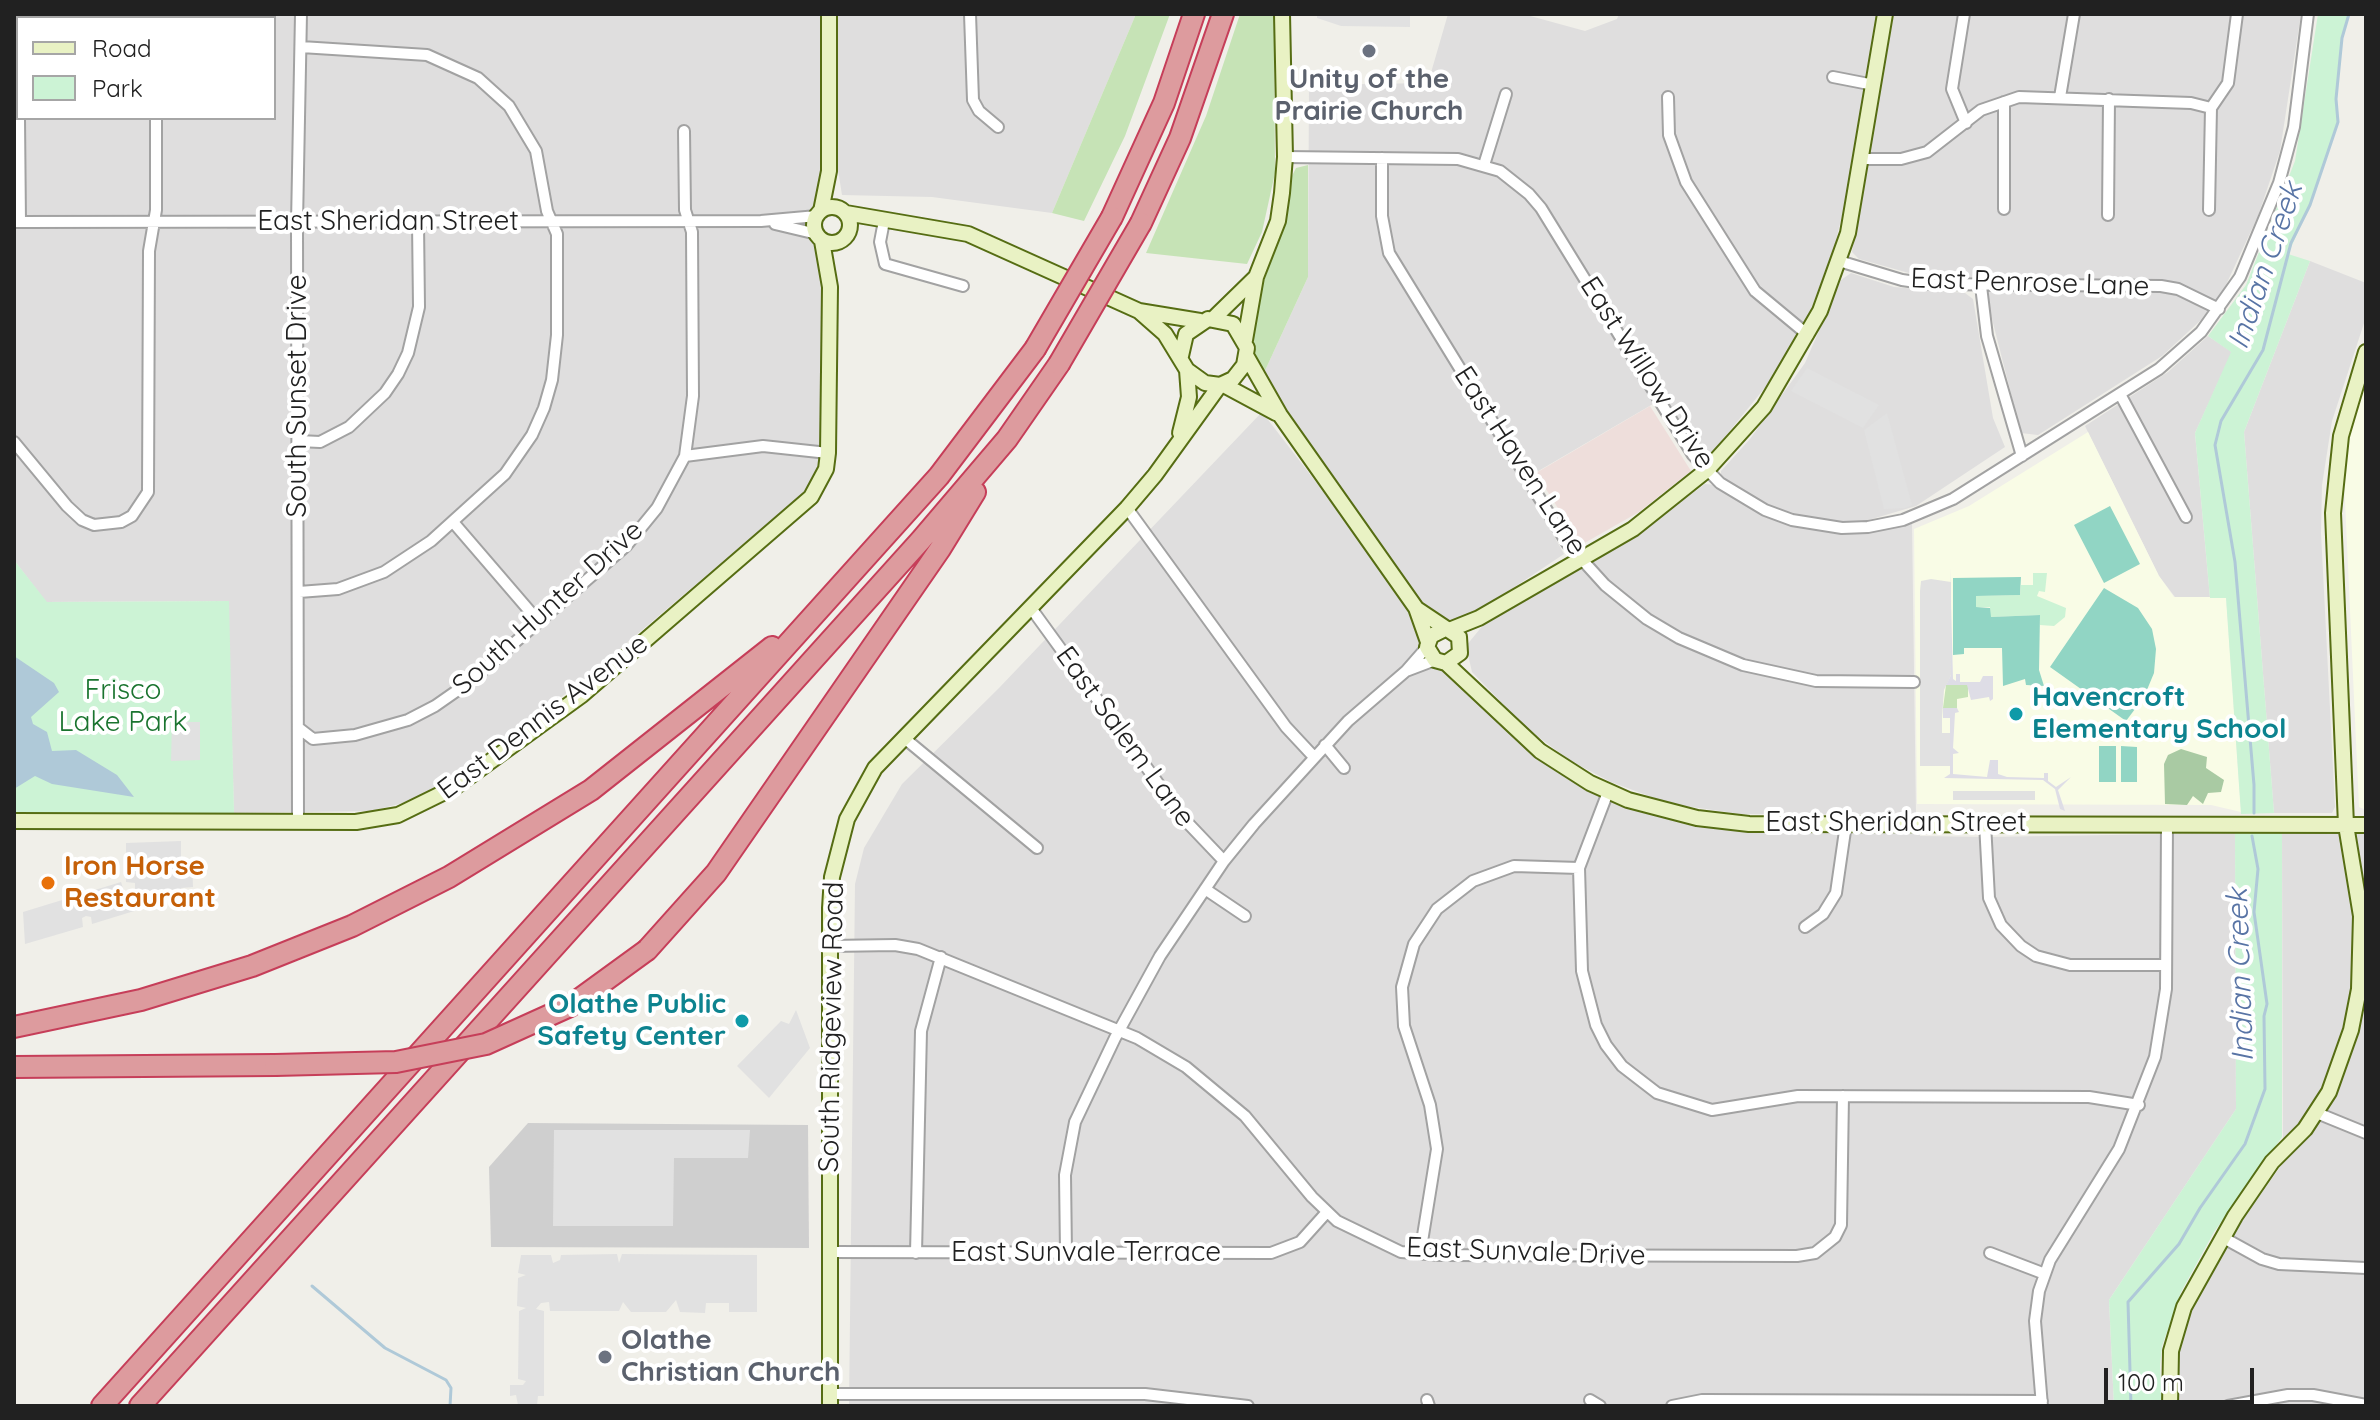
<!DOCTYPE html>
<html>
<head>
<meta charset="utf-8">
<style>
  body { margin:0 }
  #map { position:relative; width:2380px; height:1420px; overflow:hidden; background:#f0efe9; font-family:Quicksand,sans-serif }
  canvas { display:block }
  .frame { position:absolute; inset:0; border:16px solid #212121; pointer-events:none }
  .legend { position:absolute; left:16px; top:16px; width:260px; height:104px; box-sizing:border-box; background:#fff; border:2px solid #a6a6a6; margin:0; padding:10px 14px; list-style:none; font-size:24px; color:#212121 }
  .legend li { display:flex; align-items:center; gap:16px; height:40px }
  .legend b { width:40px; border:2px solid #a6a6a6 }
  .scale { position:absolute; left:2104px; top:1368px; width:150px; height:36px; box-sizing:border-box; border:4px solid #212121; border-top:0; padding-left:10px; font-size:24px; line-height:28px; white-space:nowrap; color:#212121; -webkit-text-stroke:6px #fff; paint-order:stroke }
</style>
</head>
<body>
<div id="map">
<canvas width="2380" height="1420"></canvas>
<div class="frame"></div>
<ul class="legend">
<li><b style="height:10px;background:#e9f2c4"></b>Road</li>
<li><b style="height:22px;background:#ccf3d5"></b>Park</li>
</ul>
<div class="scale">100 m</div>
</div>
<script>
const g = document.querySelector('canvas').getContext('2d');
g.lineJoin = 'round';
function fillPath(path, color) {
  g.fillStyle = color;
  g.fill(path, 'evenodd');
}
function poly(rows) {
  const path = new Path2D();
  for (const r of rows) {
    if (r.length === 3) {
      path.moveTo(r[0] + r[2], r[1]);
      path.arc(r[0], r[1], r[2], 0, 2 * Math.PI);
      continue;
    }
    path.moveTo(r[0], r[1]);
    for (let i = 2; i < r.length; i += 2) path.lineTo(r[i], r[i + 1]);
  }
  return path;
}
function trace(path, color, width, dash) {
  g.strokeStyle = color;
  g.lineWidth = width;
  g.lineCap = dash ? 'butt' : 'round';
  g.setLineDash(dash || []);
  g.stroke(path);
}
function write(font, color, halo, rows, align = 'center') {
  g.font = font + ' Quicksand,sans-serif';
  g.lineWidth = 8;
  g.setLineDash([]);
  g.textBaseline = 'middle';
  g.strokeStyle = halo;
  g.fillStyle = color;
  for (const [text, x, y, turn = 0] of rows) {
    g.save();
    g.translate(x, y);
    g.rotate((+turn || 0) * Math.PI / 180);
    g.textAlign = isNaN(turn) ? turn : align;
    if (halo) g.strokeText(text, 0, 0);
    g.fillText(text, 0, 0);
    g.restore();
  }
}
fillPath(poly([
  [14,14,820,14,822,180,818,203,786,228,815,239,822,274,822,430,818,463,812,481,801,495,575,687,430,791,403,803,371,811,234,813,228,601,46,602,14,560,14,228,227,229,228,217,14,216],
  [18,18,274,18,274,118,18,118],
  [834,14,1136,14,1052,213,932,197,842,195,834,144],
  [1448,14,1523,14,1585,31,1617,19,1619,14,1878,14,1848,192,1834,248,1810,312,1776,374,1710,455,1701,453,1665,397,1523,480,1564,554,1468,618,1451,624,1423,606,1263,375,1308,277,1309,85,1428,83],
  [1894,14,2301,14,2280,151,2258,216,2225,287,2201,320,2162,356,2038,435,2021,433,1990,311,1987,278,1916,275,1859,259,1852,252],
  [2310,261,2366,283,2366,317,2332,421,2322,485,2321,533,2335,807,2332,813,2274,813,2244,432],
  [1851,273,1894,287,1965,293,1973,299,1993,418,2005,447,1916,506,1865,521,1836,522,1778,510,1729,482,1721,476,1721,471,1750,439,1805,363,1841,280],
  [2208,336,2232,352,2195,433,2210,598,2175,597,2159,576,2085,426,2168,372],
  [1262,412,1413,608,1423,645,1412,660,1420,672,1440,666,1466,685,1517,738,1633,808,1693,825,1732,830,1920,830,1920,836,1986,837,2235,833,2236,1109,2109,1300,2114,1406,849,1406,855,884,864,848,902,784,999,688],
  [1705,484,1715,485,1774,520,1807,529,1867,532,1912,522,1916,815,1741,814,1671,804,1611,782,1571,761,1526,728,1472,672,1466,646,1484,624,1637,534],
  [2282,833,2366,833,2366,1406,2178,1406,2178,1348,2197,1296,2228,1240,2283,1163]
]), '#dfdede');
fillPath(poly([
  [1650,406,1691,471,1639,512,1581,545,1536,473]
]), '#eededb');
fillPath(poly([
  [2366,376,2366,810,2359,807,2344,479,2351,428],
  [2088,432,2159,576,2174,597,2226,597,2241,812,2211,805,1917,804,1914,529,1969,506]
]), '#f9fce6');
fillPath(poly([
  [528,1123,808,1125,809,1248,491,1247,489,1167]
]), '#cfcfcf');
fillPath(poly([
  [1136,14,1170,14,1125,136,1084,221,1052,213],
  [1240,14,1274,14,1275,173,1262,232,1247,264,1146,253,1206,116],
  [1308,165,1308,277,1263,375,1251,341,1253,311,1280,237,1291,178,1296,168],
  [1946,685,1968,685,1968,697,1957,699,1957,708,1943,708]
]), '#c6e3b6');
fillPath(poly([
  [2181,749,2207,757,2206,768,2224,780,2221,792,2208,793,2203,804,2193,796,2187,805,2165,804,2164,764,2168,755]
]), '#a9caa3');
fillPath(poly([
  [2318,14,2349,14,2342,38,2336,99,2338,122,2310,205,2288,254,2310,261,2244,432,2274,813,2241,814,2226,598,2210,598,2195,433,2231,352,2208,336,2246,285,2295,161],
  [14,560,47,602,229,601,234,813,14,813],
  [2033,573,2047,573,2045,592,2039,591,2037,596,2066,608,2065,617,2054,626,2040,625,2040,615,1990,617,1990,607,1976,607,1976,596,2020,595,2021,585,2033,585],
  [2235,833,2282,833,2282,1137,2214,1232,2181,1292,2162,1346,2160,1366,2162,1406,2114,1406,2109,1300,2236,1109]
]), '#ccf3d5');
fillPath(poly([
  [2110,506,2140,564,2104,583,2074,525],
  [2021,577,2020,595,1976,596,1976,607,1990,608,1991,617,2040,615,2039,670,2044,686,2026,685,2025,679,2003,686,2002,648,1964,648,1964,654,1953,655,1953,578],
  [2104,588,2138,608,2152,629,2156,649,2154,673,2144,697,2126,721,2050,667],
  [2116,746,2116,782,2099,782,2099,746],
  [2121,746,2137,747,2137,782,2121,782]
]), '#91d5c4');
fillPath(poly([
  [1317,14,1410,14,1410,27,1341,26,1317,18],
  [1807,368,1879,405,1863,428,1791,391],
  [1887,413,1912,505,1905,508,1884,509,1864,430],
  [1931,579,1951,582,1951,675,1944,690,1942,718,1942,733,1950,733,1950,766,1920,766,1920,591,1921,581],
  [172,722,200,722,200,760,171,761],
  [1953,791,2035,791,2035,800,1953,800],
  [181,841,181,862,192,862,193,887,181,888,183,896,92,924,91,917,86,916,82,918,83,927,25,944,23,912,121,882,124,891,135,889,135,883,126,882,126,843],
  [796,1010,810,1048,769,1098,737,1066,781,1021,789,1024],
  [554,1130,750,1130,748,1158,674,1158,673,1226,553,1226],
  [617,1254,619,1263,622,1254,757,1255,757,1312,729,1312,729,1303,706,1303,705,1313,680,1312,676,1300,666,1312,631,1312,623,1302,619,1311,550,1311,549,1302,541,1303,536,1309,544,1311,544,1396,538,1396,537,1405,518,1405,516,1395,510,1396,510,1385,523,1385,526,1381,518,1379,519,1311,526,1308,517,1306,518,1278,526,1275,518,1273,521,1255,551,1255,553,1263,560,1260,561,1255]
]), '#e1e1e1');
fillPath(poly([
  [1950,567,1953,679,1956,681,1956,674,1960,674,1960,682,1980,682,1983,676,1993,676,1993,699,1990,701,1989,697,1971,700,1967,685,1946,685,1951,675],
  [1943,708,1957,708,1959,712,1955,713,1953,748,1959,753,1953,754,1953,774,1987,777,1990,760,1998,760,1998,774,2007,777,2044,778,2044,773,2048,773,2048,781,2056,787,2071,777,2058,790,2065,811,2060,809,2055,789,2043,780,1944,778,1950,774,1950,718,1943,718]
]), '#dedde6');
fillPath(poly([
  [14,656,54,683,59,692,31,717,33,724,47,732,52,751,76,750,117,775,134,797,52,784,35,776,14,789]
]), '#afc9d8');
trace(poly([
  [2254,813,2254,785,2235,562,2215,445,2221,421,2263,350,2291,243,2310,205,2338,122,2336,99,2342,38,2349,14],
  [312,1286,385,1348,446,1380,451,1388,450,1406],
  [2131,1406,2128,1302,2179,1244,2200,1208,2245,1144,2265,1089,2264,1016,2267,1004,2254,912,2258,869,2252,836]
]), '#afc9d8', 3);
const street = poly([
  [19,14,19,18],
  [155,14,155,18],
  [970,14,973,100,979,111,998,127],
  [1964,14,1952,89,1966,123],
  [1833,77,1874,85],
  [1668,97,1669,135,1686,182,1755,291,1808,335],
  [2060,97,2074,14],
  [19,118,20,222],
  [1285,157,1458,159,1500,171,1529,194,1541,208,1693,455,1720,483,1765,510,1792,520,1842,528,1868,527,1903,520,1953,499,2159,369,2201,332,2240,277,2279,183,2294,127,2308,14],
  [1382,158,1382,216,1389,253,1567,543,1605,585,1647,619,1679,638,1743,665,1816,681,1914,682],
  [1862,159,1901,159,1927,152,1981,110,2019,97,2191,103,2211,108,2228,83,2237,14],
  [1484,165,1506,94],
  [2004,209,2004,102],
  [2209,210,2211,108],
  [2108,215,2109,99],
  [884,221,880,242,885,264,963,286],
  [14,222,761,221,817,216],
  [775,224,817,234],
  [1839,261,1902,280,1930,284,2161,286,2178,289,2219,309],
  [1981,286,1987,336,2022,456],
  [2120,394,2186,517],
  [299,441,320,442,349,427,385,393,398,374,408,353,419,307,418,223],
  [14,442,67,506,82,520,94,525,121,522,132,516,148,492,149,251,156,210,156,118],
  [685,456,763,446,828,453],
  [1127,508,1286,727,1314,757],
  [453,522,539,622],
  [299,592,338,589,384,572,431,541,505,474,532,435,544,408,552,380,557,335,557,234,547,211,536,151,509,106,478,78,427,55,301,47],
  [1031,608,1184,819,1224,861],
  [1406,671,1435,660],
  [300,729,313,739,355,735,408,720,435,706,468,683,626,546,657,508,685,456,693,396,692,232,685,210,684,131],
  [903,737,1037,848],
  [1325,745,1344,768],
  [1608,792,1579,868,1582,971,1596,1025,1606,1045,1622,1066,1657,1093,1712,1110,1798,1096,2089,1097,2139,1105],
  [298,822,297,223,301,14],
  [1985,823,1989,898,2001,925,2021,946,2036,956,2070,965,2166,965],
  [1205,889,1245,916],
  [1805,927,1823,914,1836,893,1846,824],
  [830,946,895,945,918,949,1137,1038,1186,1067,1245,1116,1312,1197,1337,1221,1401,1252,1440,1255,1797,1256,1815,1253,1835,1237,1841,1225,1843,1096],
  [2317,1113,2366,1133],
  [2222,1237,2262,1259,2279,1264,2366,1268],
  [830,1252,1271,1253,1300,1242,1327,1212],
  [916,1253,921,1031,941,957],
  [1066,1253,1065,1175,1075,1122,1115,1038,1160,956,1224,861,1254,824,1348,721,1406,671,1427,647],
  [1990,1253,2045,1274],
  [1420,1254,1437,1149,1430,1105,1404,1026,1402,987,1414,944,1437,909,1473,881,1514,866,1579,868],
  [830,1394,1145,1394,1248,1406],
  [1427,1400,1429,1406],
  [1590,1400,1600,1406],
  [1672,1406,1702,1400,2042,1401],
  [2042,1406,2035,1321,2039,1291,2050,1260,2119,1149,2155,1057,2166,989,2167,823],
  [2228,1406,2288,1395,2313,1395,2366,1405]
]);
const secondary = poly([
  [832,225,18],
  [821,211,829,171,829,14],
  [846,213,968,234,1139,311,1200,321],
  [1140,312,1165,334,1187,370,1205,383,1220,385,1233,379,1244,365,1247,348,1233,324,1208,319,1186,334,1181,356],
  [1214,318,1256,277],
  [1245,340,1256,277,1278,221,1282,193,1285,157,1282,14],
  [1247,357,1280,415,1416,608,1428,642],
  [1222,384,1276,413],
  [1180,433,1189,397,1187,370],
  [1417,609,1459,637,1460,653,1446,663,1435,660,1427,647,1431,636,1443,630],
  [1449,630,1479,618,1633,529,1707,470,1764,407,1820,311,1848,233,1885,14],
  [1446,663,1540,751,1590,783,1628,800,1697,818,1749,824,2366,825],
  [14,821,356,822,398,815,455,787,582,695,811,497,826,469,828,453,830,287,822,241],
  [830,1406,830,908,832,877,847,819,875,768,1127,508,1155,475,1220,385],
  [2170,1406,2171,1351,2184,1307,2235,1216,2272,1162,2305,1129,2329,1092,2351,1030,2359,989,2361,916,2346,825,2333,513,2341,436,2366,352]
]);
const highway = poly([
  [1112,217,1164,103,1194,14],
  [1141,223,1180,138,1223,14],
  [647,950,716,873,940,549,975,492],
  [14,1027,141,1000,252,966,352,926,449,877,591,790,772,647],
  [14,1067,275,1065],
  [102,1406,939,476,1035,349],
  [140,1406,921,540,1007,439,1059,364]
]);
trace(street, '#a2a2a2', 14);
trace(secondary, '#566d13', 18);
trace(highway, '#c63e59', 24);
trace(street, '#fff', 10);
trace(secondary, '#e9f2c4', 14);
trace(highway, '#dd9b9e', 20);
const highwayBridge = poly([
  [1035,349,1112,217],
  [1059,364,1141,223],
  [275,1065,396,1062,486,1044,570,1006,647,950]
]);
trace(highwayBridge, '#c63e59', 24, []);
trace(highwayBridge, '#dd9b9e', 20);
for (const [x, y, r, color] of [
  [1369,51,8,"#6b7280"],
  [2016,714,8,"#0f9aa8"],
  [48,883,8,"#e8710a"],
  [742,1021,8,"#0f9aa8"],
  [605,1357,8,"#6b7280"]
]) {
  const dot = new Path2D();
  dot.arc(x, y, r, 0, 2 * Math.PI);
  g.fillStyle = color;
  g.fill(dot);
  trace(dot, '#fff', 3);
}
write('bold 28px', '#5b616d', '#fff', [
  ["Unity of the",1369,80],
  ["Prairie Church",1369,112],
  ["Olathe",621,1341,"left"],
  ["Christian Church",621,1373,"left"]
]);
write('28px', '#212121', '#fff', [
  ["East Sheridan Street",388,222],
  ["East Penrose Lane",2030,283,2],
  ["East Willow Drive",1647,373,57],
  ["South Sunset Drive",298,396,-90],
  ["East Haven Lane",1520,461,57],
  ["South Hunter Drive",548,608,-42],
  ["East Dennis Avenue",543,717,-37],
  ["East Salem Lane",1125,737,54],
  ["East Sheridan Street",1896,823],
  ["South Ridgeview Road",832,1027,-89],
  ["East Sunvale Drive",1526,1252,2],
  ["East Sunvale Terrace",1086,1253]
]);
write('28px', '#1a742f', '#fff', [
  ["Frisco",123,691],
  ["Lake Park",123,723]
]);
write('bold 28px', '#0d838f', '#fff', [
  ["Havencroft",2032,698],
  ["Elementary School",2032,730],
  ["Olathe Public",726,1005,"right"],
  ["Safety Center",726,1037,"right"]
], 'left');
write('bold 28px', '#c56008', '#fff', [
  ["Iron Horse",64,867],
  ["Restaurant",64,899]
], 'left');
write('italic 30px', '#5874a5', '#fff', [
  ["Indian Creek",2266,266,-71],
  ["Indian Creek",2241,975,-92]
]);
</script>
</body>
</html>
